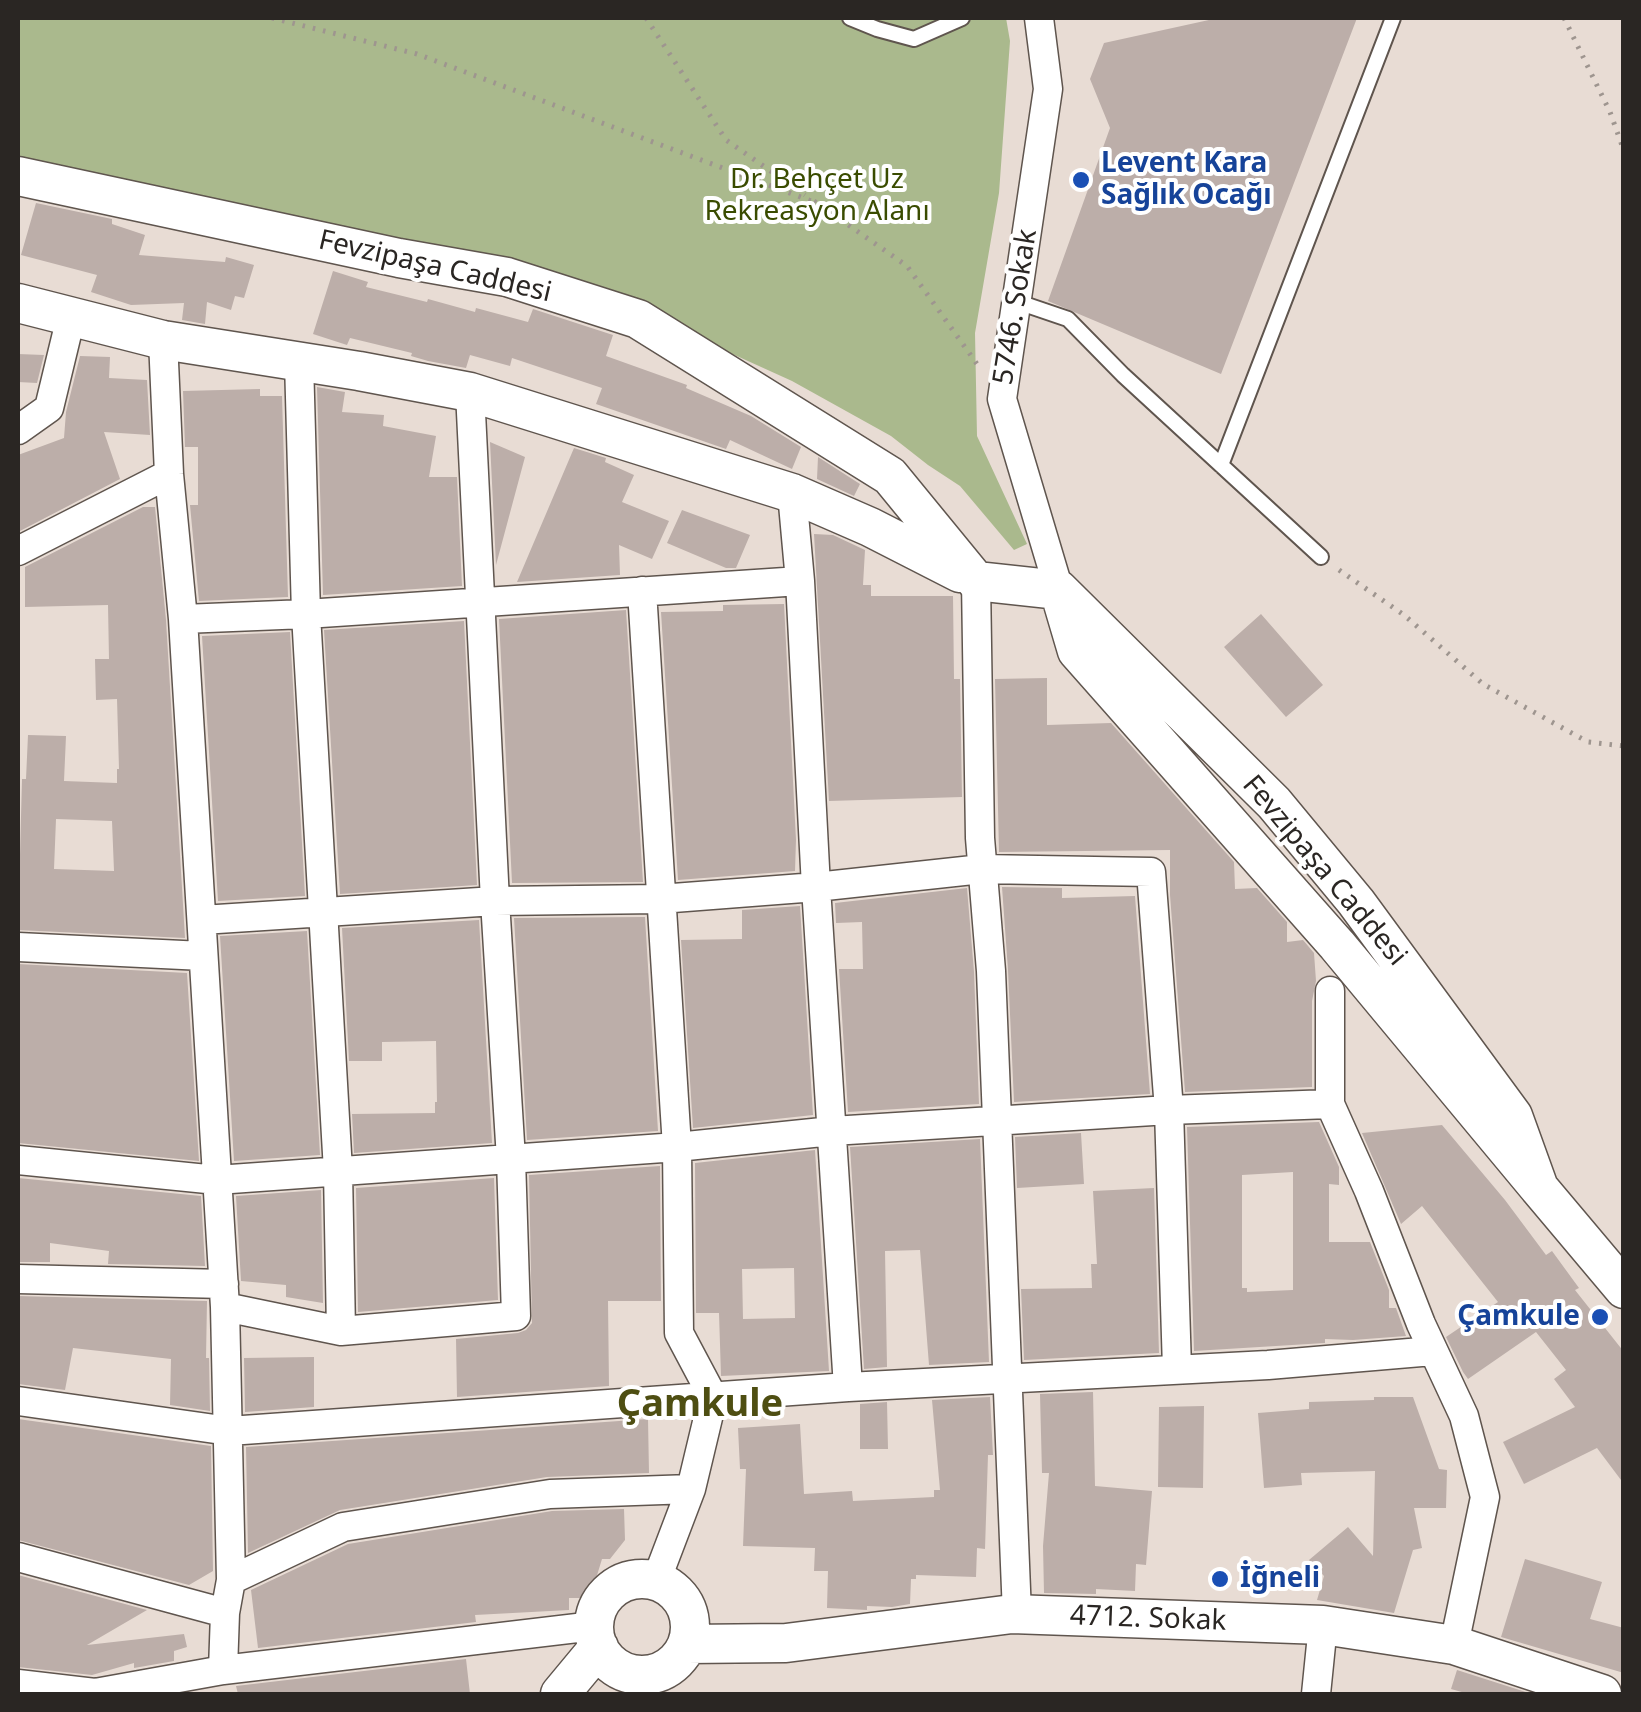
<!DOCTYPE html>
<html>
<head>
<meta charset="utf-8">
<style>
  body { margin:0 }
  #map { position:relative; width:1641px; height:1712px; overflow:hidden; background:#e8dcd4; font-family:"Noto Sans",sans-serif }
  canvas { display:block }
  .frame { position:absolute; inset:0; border:20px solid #2a2623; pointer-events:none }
</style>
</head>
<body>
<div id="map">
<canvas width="1641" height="1712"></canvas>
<div class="frame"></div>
</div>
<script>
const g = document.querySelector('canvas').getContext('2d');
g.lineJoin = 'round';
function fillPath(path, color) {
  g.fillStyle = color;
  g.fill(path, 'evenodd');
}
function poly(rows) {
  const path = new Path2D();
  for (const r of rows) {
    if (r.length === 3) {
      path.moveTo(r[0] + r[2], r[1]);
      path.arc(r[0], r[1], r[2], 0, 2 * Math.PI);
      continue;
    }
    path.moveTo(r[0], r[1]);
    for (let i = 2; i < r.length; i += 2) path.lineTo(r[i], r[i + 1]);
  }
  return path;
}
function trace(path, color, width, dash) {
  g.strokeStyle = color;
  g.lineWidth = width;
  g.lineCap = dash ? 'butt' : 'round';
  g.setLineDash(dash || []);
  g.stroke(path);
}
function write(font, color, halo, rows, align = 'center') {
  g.font = font + ' "Noto Sans",sans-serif';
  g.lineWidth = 8;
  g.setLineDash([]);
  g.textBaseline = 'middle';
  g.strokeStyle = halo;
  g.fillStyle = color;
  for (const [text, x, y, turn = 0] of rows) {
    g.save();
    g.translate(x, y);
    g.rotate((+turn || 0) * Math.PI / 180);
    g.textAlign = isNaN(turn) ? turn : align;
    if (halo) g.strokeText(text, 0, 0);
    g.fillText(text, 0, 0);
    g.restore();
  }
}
fillPath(poly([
  [18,18,1006,18,1010,41,999,193,975,333,977,436,1027,544,1014,550,960,486,928,465,891,436,792,381,631,308,18,160]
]), '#aab98d');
fillPath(poly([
  [1218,18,1357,18,1221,374,1048,301,1110,128,1090,79,1104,43],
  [36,203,112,219,112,224,145,235,139,255,225,262,226,257,254,265,244,298,235,296,231,310,207,302,205,324,182,320,184,303,131,305,91,292,97,275,21,255],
  [333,271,368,282,366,287,427,302,428,299,475,312,476,308,528,322,533,309,613,335,606,356,687,385,686,388,751,416,801,447,792,469,730,440,726,449,596,404,602,388,512,358,510,366,470,355,466,368,428,361,411,356,412,353,350,338,347,345,313,334],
  [18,354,44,355,37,383,18,382],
  [80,356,110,357,109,378,147,380,150,435,104,432,120,479,18,532,18,455,64,438,66,412],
  [317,387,345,392,342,412,384,415,383,426,436,436,429,477,457,477,462,586,323,595],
  [260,389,260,396,282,396,288,597,199,601,190,505,198,505,198,447,185,447,183,391],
  [490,442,525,457,496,565],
  [574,448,606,458,605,462,634,475,622,502,669,521,652,559,619,545,620,575,517,582],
  [818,457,860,484,854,496,817,479],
  [143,507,155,507,166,620,185,938,18,930,22,779,26,779,28,735,66,736,64,781,117,783,117,769,119,769,117,699,96,700,95,659,109,659,108,605,25,607,25,567],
  [56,819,112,821,114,871,54,869],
  [682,510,750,535,736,568,726,568,667,543],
  [814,534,833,535,865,550,863,585,871,585,871,596,953,596,954,679,960,679,962,797,829,801],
  [784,604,796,840,795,871,678,880,661,612,723,611,723,605],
  [626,610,643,882,512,883,499,619],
  [1261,614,1323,685,1286,717,1224,647],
  [464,621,477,885,340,894,324,630],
  [290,632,305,896,218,901,202,636],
  [1047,678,1047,725,1111,723,1234,862,1235,889,1257,888,1287,922,1287,942,1303,940,1314,953,1316,981,1312,1001,1312,1087,1185,1092,1170,895,1170,850,999,852,995,679],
  [1002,887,1062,888,1062,898,1135,896,1150,1094,1014,1102,1008,970],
  [967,888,974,972,979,1104,848,1112,839,969,863,969,862,922,836,923,835,903],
  [800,906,813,1115,693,1128,681,940,742,939,742,910],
  [645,917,658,1131,527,1140,514,918],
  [479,920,492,1143,354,1153,352,1114,435,1113,435,1102,437,1102,436,1041,382,1042,382,1061,349,1061,342,928],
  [307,931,320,1155,234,1161,220,936],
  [18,964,187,973,199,1161,18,1143],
  [1319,1122,1339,1167,1339,1185,1329,1184,1329,1242,1370,1242,1389,1290,1389,1308,1396,1308,1406,1336,1353,1340,1325,1339,1325,1343,1194,1351,1187,1127],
  [1293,1172,1293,1290,1247,1292,1247,1288,1242,1288,1242,1175],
  [1442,1125,1505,1200,1546,1255,1552,1251,1579,1288,1575,1290,1624,1352,1624,1484,1597,1448,1524,1484,1503,1442,1575,1407,1554,1379,1566,1370,1536,1332,1468,1379,1463,1372,1446,1337,1498,1302,1422,1206,1401,1224,1362,1133],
  [1081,1133,1084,1184,1017,1188,1015,1137],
  [980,1139,989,1362,929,1365,920,1250,885,1251,887,1367,864,1369,850,1147],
  [815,1150,829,1371,721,1376,719,1313,696,1313,695,1163],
  [794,1268,795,1318,743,1319,742,1269],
  [660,1166,661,1301,608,1301,609,1386,457,1397,456,1339,518,1333,526,1330,532,1323,529,1175],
  [18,1178,201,1196,205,1266,108,1264,109,1251,50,1243,50,1262,18,1262],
  [494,1178,498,1300,358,1312,356,1188],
  [1154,1188,1159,1353,1024,1360,1021,1289,1092,1288,1091,1264,1097,1264,1093,1191],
  [321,1190,323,1303,286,1297,286,1285,241,1281,236,1196],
  [18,1296,207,1301,206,1358,209,1358,210,1411,170,1405,171,1359,73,1348,65,1390,18,1384],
  [314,1357,314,1407,245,1412,244,1358],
  [1093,1392,1095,1486,1152,1491,1146,1565,1136,1564,1135,1591,1096,1589,1096,1594,1044,1593,1043,1546,1049,1473,1042,1473,1040,1394],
  [990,1397,993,1455,988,1455,985,1549,977,1548,976,1577,916,1575,916,1579,911,1579,910,1604,892,1607,867,1606,867,1610,827,1608,828,1571,814,1571,815,1548,743,1546,746,1469,740,1469,738,1428,800,1424,804,1494,852,1491,853,1501,934,1497,934,1490,940,1490,932,1400],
  [1374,1397,1413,1397,1439,1469,1447,1470,1446,1508,1414,1508,1422,1548,1413,1550,1394,1613,1317,1600,1324,1576,1309,1560,1348,1527,1373,1556,1375,1471,1301,1473,1302,1485,1264,1488,1258,1413,1309,1409,1309,1402,1374,1400],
  [887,1402,888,1449,860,1449,860,1404],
  [1204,1406,1203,1488,1158,1487,1159,1407],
  [18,1419,211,1446,213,1571,189,1585,18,1540],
  [648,1419,649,1473,547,1477,340,1510,248,1553,246,1447],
  [624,1509,625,1540,610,1559,602,1559,590,1598,569,1598,569,1610,475,1615,476,1622,258,1648,251,1590,348,1544,552,1511],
  [1525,1559,1602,1582,1590,1619,1624,1628,1624,1673,1501,1637],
  [18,1575,147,1610,87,1645,184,1634,187,1647,174,1651,174,1661,134,1668,134,1663,92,1675,18,1667],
  [466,1659,470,1694,238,1694,236,1686],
  [1457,1670,1532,1694,1469,1694,1451,1689]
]), '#bcaea9');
const lane = poly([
  [850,18,877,29,914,39,962,18],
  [1018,302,1068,319,1123,375,1321,557],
  [1221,465,1393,18]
]);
const street = poly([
  [1039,18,1048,89,1002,399,1059,590],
  [163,340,169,474,183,619,225,1307,231,1580,225,1613,223,1670],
  [299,361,306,614,338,1171,341,1331],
  [18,430,49,408,71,317],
  [792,493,800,581,816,887,848,1387],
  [18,551,169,474],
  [976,581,980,838,991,971,1017,1614],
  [642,591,677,1147,679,1333,713,1397,691,1489,656,1581],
  [183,619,306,614,800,581],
  [202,920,495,901,660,899,816,887,982,869,1151,872,1169,1110,1177,1369],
  [18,947,203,956],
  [1330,1104,1369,1191,1421,1324,1464,1416,1485,1497,1454,1645],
  [18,1160,217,1180,677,1147,832,1131,1169,1110,1330,1104,1330,991],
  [18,1279,224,1284],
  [225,1307,341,1331,516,1316,511,1159,495,901,470,392],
  [18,1401,229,1431,848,1387,1268,1365,1433,1351],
  [18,1557,225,1613],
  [231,1580,343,1527,550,1494,691,1489],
  [18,1684,95,1693,223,1670,594,1626],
  [1316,1694,1323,1625]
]);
const secondary = poly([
  [18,176,399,258,507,277,638,319,890,476,976,581,1059,590,1274,803,1356,902,1513,1116,1539,1188,1337,945,1077,651,1059,590],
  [18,303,163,340,359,371,470,392,792,493,870,527,960,573],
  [1539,1188,1624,1289],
  [642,1627,48],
  [687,1644,786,1643,1012,1614,1323,1625,1454,1645,1602,1694],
  [560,1694,599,1647]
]);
trace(lane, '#5f554e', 18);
trace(street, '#5f554e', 31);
trace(secondary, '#5f554e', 41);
trace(poly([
  [272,18,417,54,814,202],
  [646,18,726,140,805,195],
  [1564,18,1610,112,1624,151],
  [814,201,907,266,977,364],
  [1339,570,1404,615,1483,684,1588,742,1624,746]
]), '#9e958f', 5, [2.5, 8]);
trace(lane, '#fff', 14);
trace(street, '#fff', 28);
trace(secondary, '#fff', 38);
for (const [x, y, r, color] of [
  [1081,180,10,"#1a4fb4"],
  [1600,1317,10,"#1a4fb4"],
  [1220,1579,10,"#1a4fb4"]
]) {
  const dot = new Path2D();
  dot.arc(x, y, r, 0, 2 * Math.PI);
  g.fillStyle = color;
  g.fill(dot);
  trace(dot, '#fff', 4);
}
write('bold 28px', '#164399', '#fff', [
  ["Levent Kara",1101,164],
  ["Sağlık Ocağı",1101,196],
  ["Çamkule",1580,1317,"right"],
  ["İğneli",1240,1579]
], 'left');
write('28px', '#3a4c00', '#fff', [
  ["Dr. Behçet Uz",817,180],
  ["Rekreasyon Alanı",817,212]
]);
write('28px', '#2a2623', '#fff', [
  ["Fevzipaşa Caddesi",435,267,13],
  ["5746. Sokak",1016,307,-81],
  ["Fevzipaşa Caddesi",1324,871,50],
  ["4712. Sokak",1148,1619,2]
]);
write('bold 38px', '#4e4e12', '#fff', [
  ["Çamkule",700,1405]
]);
</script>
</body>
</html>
